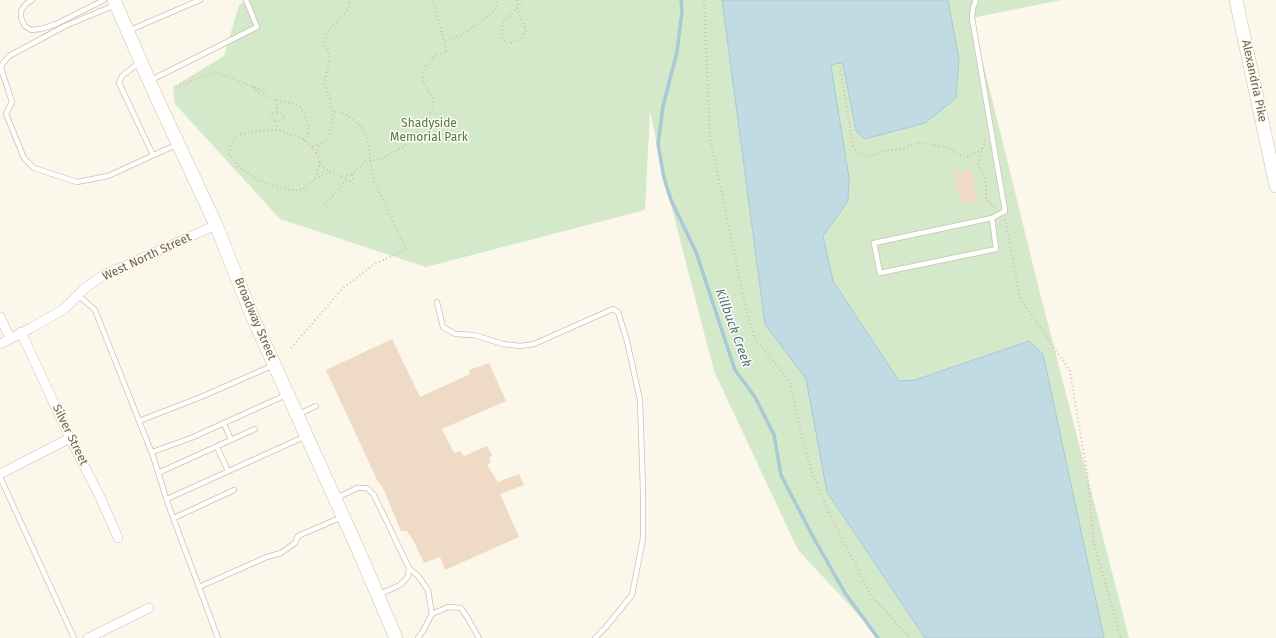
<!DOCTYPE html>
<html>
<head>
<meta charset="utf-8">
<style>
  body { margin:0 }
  canvas { display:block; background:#fbf7eb }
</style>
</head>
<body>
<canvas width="1276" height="638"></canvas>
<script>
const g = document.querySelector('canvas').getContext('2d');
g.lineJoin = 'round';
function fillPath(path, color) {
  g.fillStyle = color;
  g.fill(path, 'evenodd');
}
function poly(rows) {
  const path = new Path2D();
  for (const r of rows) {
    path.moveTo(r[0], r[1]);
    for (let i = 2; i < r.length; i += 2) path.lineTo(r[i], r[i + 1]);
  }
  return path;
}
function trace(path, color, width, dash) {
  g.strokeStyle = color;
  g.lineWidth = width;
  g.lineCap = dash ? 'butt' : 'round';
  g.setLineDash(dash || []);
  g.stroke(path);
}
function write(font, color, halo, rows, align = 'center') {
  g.font = font + ' "Fira Sans",sans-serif';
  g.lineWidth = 3;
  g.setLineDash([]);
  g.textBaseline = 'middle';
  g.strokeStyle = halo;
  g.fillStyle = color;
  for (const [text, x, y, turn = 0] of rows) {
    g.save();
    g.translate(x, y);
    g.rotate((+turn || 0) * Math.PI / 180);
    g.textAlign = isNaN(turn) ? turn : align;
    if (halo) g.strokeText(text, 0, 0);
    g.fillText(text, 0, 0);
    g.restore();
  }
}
fillPath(poly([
  [248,0,1061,0,972,18,1039,289,1129,638,880,638,798,550,714,371,664,178,650,111,645,210,426,267,280,219,175,104,173,87,224,56,239,5]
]), '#d3e9ca');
const water = poly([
  [722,0,948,0,959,59,956,98,925,123,864,139,856,131,843,64,837,63,831,66,849,178,848,201,823,236,833,281,899,381,915,380,1029,341,1043,354,1104,638,925,638,827,492,806,379,765,324,722,0]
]);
fillPath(water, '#c1dbe4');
trace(water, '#a8c9d5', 1);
trace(poly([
  [681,0,682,11,677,52,663,106,658,144,664,178,671,200,696,252,735,370,755,397,774,435,781,475,812,535,845,593,878,638]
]), '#a8c9d5', 3.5);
fillPath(poly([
  [972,169,978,201,961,205,954,173],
  [392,339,420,397,470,374,469,370,489,363,506,401,442,429,454,453,460,451,464,456,487,446,492,455,489,458,491,463,487,465,498,482,519,474,524,485,500,494,519,537,445,570,440,557,424,563,413,540,407,531,401,531,382,486,378,482,326,370]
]), '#efdac5');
const lane = poly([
  [32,0,26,4,21,11,21,18,25,26,31,30,41,29,56,24,104,0],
  [976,0,973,8,972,18,1005,211,992,218,874,243,880,273,996,249,992,218],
  [115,5,65,26,9,56,3,63,1,68,12,102,6,114,24,158,34,168,77,182,108,176,178,144],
  [130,30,200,0],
  [140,62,122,76,119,83,153,155],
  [151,80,257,27,246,0],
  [78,295,95,310,153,456,168,504,218,638],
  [437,302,443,327,455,334,474,335,503,344,520,346,534,344,613,309,618,312,627,341,640,400,643,491,643,538,632,595,606,627,595,638],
  [299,414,316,406],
  [139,421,201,397,274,365],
  [224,423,231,440],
  [217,447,228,471],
  [152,452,191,438,286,395],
  [158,473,255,429],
  [0,477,74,638],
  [337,498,357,488,367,488,374,495,409,568,418,576,428,590,432,614,423,631,418,638],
  [167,499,306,436],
  [174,518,234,490],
  [199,587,267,557,281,553,295,543,298,536,342,517],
  [378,595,400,585,408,577,409,568],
  [432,614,448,607,461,608,467,617,479,638]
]);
const street = poly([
  [0,317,10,338],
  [21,332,70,438,100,497,118,538],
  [0,344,31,328,64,309,84,289,102,276,216,225],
  [0,474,70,438],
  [88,638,149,608]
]);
const secondary = poly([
  [114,0,154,92,216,225,253,318,357,547,396,638],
  [1236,0,1276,186]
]);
trace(lane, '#cdc0b2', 6);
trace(street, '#cdc0b2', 10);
trace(secondary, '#d0c1af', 14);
trace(poly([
  [517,0,517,8,526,31,521,39,511,43,506,43,501,35,503,22,517,8,524,0],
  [704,0,710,138,748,318,756,341,777,365,790,383,801,433,813,476,833,521,871,595,910,638],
  [445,41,462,35,497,9,496,0],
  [840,67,853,146,858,152,869,157,883,151,902,149,918,143,930,144,946,147,965,158,982,149],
  [253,87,256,91,262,93,270,99,290,103,299,106,304,113,309,126,307,136,304,140],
  [176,88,207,74,218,73,266,92],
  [276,100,277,112],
  [277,112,282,114,284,117,282,121,272,121,270,117,272,114,277,112],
  [276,130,276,121],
  [985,140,978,164,986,181,986,198,995,208],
  [318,145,328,139,332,125,333,113,330,100,324,84,330,56,324,42,328,31,349,8,350,0],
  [312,147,302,138,276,130,254,131,238,135,231,143,229,154,238,166,259,181,290,190,302,190,315,179,319,166,319,159],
  [316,153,312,147,315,144,318,145,319,148,316,153,322,166,330,172,345,178],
  [353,174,353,179,351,181,345,181,346,176,353,174,365,161,381,159,403,147,414,136,433,108,434,101,423,82,423,72,426,66,431,63,434,56,447,52,434,3,430,0],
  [315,179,330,172],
  [325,205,345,181],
  [1005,219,1020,298,1070,371,1088,479,1094,544,1121,638],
  [291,348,342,289,373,265,406,249,374,181,370,160,369,145,366,135,362,127,347,115,341,112,333,112]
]), '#d4bea8', 2, [1, 3]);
trace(lane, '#fff', 4.5);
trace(street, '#fff', 9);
trace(secondary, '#fff', 13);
write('12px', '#756150', '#fefbf2', [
  ["Alexandria Pike",1254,81,78],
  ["West North Street",147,257,-25],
  ["Broadway Street",255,319,67],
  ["Silver Street",70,435,64]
]);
write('12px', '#527948', '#fefbf2', [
  ["Shadyside",429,124],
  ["Memorial Park",429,138]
]);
write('italic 13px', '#4b7686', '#fefbf2', [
  ["Killbuck Creek",733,328,70]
]);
</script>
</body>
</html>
